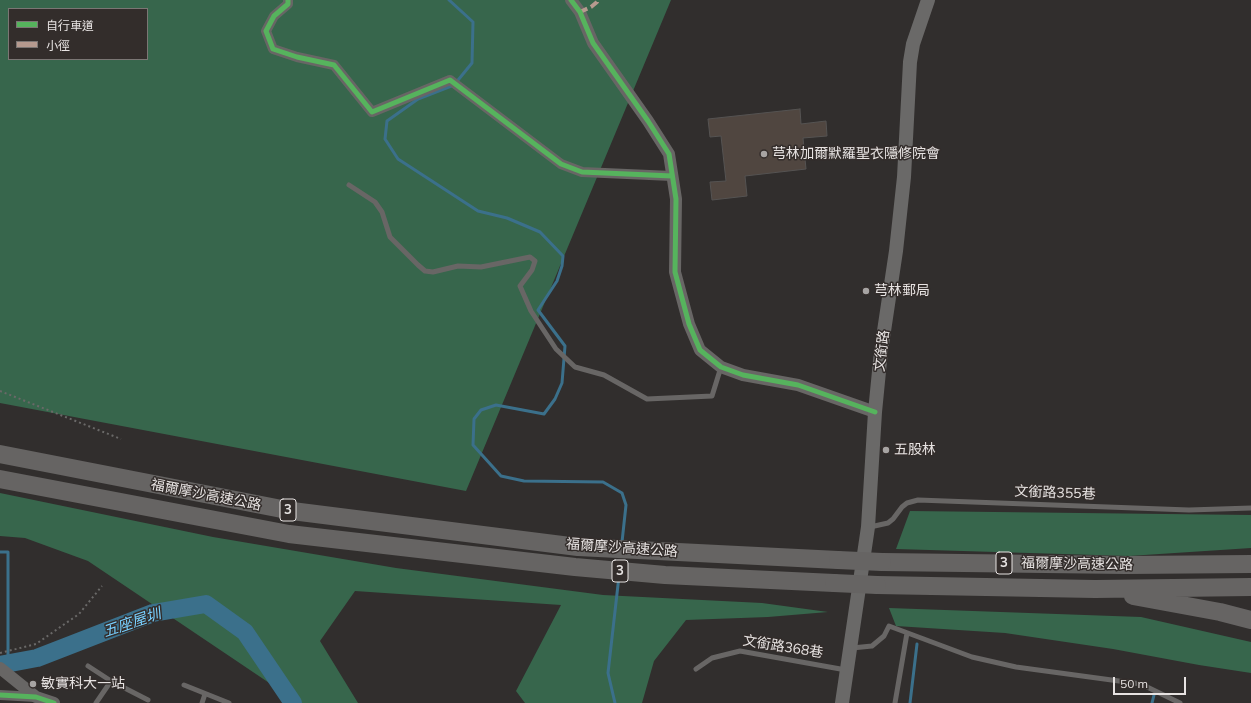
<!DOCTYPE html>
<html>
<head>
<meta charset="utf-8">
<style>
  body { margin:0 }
  #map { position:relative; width:1251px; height:703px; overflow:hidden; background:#312e2d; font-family:Mulish,"Noto Sans TC",sans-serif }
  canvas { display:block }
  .legend { position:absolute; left:8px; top:8px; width:140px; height:52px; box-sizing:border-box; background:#332d2b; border:1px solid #7b7674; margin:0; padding:5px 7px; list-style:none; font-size:12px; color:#e7e3e2 }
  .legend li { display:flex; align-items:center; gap:8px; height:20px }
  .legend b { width:20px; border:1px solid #7b7674 }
  .scale { position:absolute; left:1113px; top:677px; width:73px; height:18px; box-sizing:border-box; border:2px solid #e7e3e2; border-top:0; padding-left:5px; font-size:12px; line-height:14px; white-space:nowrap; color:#e7e3e2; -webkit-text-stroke:3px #332d2b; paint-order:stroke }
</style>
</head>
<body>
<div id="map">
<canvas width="1251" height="703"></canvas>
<ul class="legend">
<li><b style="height:5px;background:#56b35d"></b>自行車道</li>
<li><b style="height:5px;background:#b69a8f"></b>小徑</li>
</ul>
<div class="scale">50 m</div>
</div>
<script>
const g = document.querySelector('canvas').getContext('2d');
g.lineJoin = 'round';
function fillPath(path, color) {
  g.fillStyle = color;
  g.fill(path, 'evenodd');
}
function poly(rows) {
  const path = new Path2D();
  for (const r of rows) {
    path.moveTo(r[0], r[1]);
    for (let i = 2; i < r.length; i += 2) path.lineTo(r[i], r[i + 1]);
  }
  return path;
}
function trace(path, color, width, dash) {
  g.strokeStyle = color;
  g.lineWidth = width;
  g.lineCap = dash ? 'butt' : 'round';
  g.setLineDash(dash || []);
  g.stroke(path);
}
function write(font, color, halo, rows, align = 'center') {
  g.font = font + ' Mulish,"Noto Sans TC",sans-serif';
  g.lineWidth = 3;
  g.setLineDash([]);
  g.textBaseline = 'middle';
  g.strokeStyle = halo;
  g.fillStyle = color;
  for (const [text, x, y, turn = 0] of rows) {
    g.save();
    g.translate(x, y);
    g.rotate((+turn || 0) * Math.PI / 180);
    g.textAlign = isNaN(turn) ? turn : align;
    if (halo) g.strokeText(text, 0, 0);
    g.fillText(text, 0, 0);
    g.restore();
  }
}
fillPath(poly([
  [0,0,671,0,466,491,0,403],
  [9,9,147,9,147,59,9,59],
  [0,493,213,537,396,568,603,595,762,603,828,612,768,617,686,620,654,661,642,703,525,703,516,691,561,605,355,591,320,641,358,703,299,703,88,561,25,538,0,536],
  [910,511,1251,515,1251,548,1129,556,896,549],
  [889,608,1141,617,1251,642,1251,673,1199,665,1113,649,1005,633,896,626]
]), '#37664c');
trace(poly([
  [449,0,473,22,472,63,454,85,418,99,387,121,385,139,398,159,478,211,507,218,540,232,563,256,562,266,557,281,538,310,565,346,562,383,555,399,544,414,496,405,481,410,474,419,473,445,501,476,524,481,603,482,622,493,626,505,622,542],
  [0,552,8,552,8,663],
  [615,703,608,673,619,576],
  [910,703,917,644],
  [1152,703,1154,695]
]), '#3b708b', 3);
trace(poly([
  [0,665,37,658,153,613,206,604,245,632,293,703]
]), '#3b708b', 18);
const building = poly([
  [800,109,801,124,826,121,827,136,803,138,806,169,745,176,747,196,712,200,710,182,726,181,721,136,710,137,708,119,800,109]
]);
fillPath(building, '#504640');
trace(building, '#555352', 1);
trace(poly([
  [0,391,121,439],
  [0,653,36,644,79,614,102,586]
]), '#6a6968', 2, [2, 3]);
trace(poly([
  [349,185,375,202,382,212,390,237,418,265,425,271,433,272,458,266,481,267,530,257,535,261,532,270,520,286,531,311,556,349,575,367,604,375,647,399,712,396,721,367],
  [870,527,888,523,893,519,902,507,907,503,918,500,1189,510,1251,508],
  [852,648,872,646,884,636,889,626,972,657,1016,667,1141,684,1180,703],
  [88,666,111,681,148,700],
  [696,669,712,658,740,651,846,670],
  [184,685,229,703],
  [96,703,111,681],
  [202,703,205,694],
  [895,703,907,633]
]), '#686665', 5);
trace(poly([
  [288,0,288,4,274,16,266,31,273,49,297,57,334,65,372,112,450,80,561,164,582,172,672,176],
  [0,695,36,697]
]), '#686665', 10);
trace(poly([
  [571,0,580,12,593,43,648,121,669,154,676,199,675,272,689,324,700,350,721,367,743,375,798,385,875,412],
  [0,668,36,697,54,703]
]), '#686665', 12);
trace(poly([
  [842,703,868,527,875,412,881,351,896,251,904,177,910,62,913,44,928,0]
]), '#6a6968', 14);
trace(poly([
  [0,454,292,511,578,547,838,560],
  [0,479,289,534,575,567,665,575,834,583],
  [882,562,1126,565,1251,564],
  [877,585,1095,589,1251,587],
  [1133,596,1220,612,1251,620]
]), '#666463', 18);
trace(poly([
  [838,560,882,562],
  [834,583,877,585]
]), '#666463', 18);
trace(poly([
  [580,12,591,7,597,2,597,0]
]), '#b69a8f', 4, [8, 4]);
trace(poly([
  [288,0,288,4,274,16,266,31,273,49,297,57,334,65,372,112,450,80,561,164,582,172,672,176],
  [571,0,580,12,593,43,648,121,669,154,676,199,675,272,689,324,700,350,721,367,743,375,798,385,875,412],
  [0,695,36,697,54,703]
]), '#56b35d', 5);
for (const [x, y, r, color] of [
  [764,154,4,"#a7a4a3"],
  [866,291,4,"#a7a4a3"],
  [886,450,4,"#a7a4a3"],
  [33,684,4,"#a7a4a3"]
]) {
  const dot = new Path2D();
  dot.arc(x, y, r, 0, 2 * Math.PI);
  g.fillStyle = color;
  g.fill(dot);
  trace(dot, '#332d2b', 1.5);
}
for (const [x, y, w] of [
  [288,510,16],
  [1004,563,16],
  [620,571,16]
]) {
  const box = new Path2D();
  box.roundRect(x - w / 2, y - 11, w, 22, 3);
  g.fillStyle = '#332d2b';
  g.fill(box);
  trace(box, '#e7e3e2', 1);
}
write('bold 13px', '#e7e3e2', null, [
  ["3",288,510],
  ["3",1004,563],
  ["3",620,571]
]);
write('14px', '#e7e3e2', '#332d2b', [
  ["芎林加爾默羅聖衣隱修院會",772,154],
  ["芎林郵局",874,291],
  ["五股林",894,450],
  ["敏實科大一站",41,684]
], 'left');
write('14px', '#e7e3e2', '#332d2b', [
  ["文銜路",882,351,-83],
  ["文銜路355巷",1055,493,2],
  ["福爾摩沙高速公路",206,495,11],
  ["福爾摩沙高速公路",622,548,4],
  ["福爾摩沙高速公路",1077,564,1],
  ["文銜路368巷",783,647,9]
]);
write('italic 15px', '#78d0ff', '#332d2b', [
  ["五座屋圳",132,623,-19]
]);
</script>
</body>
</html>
